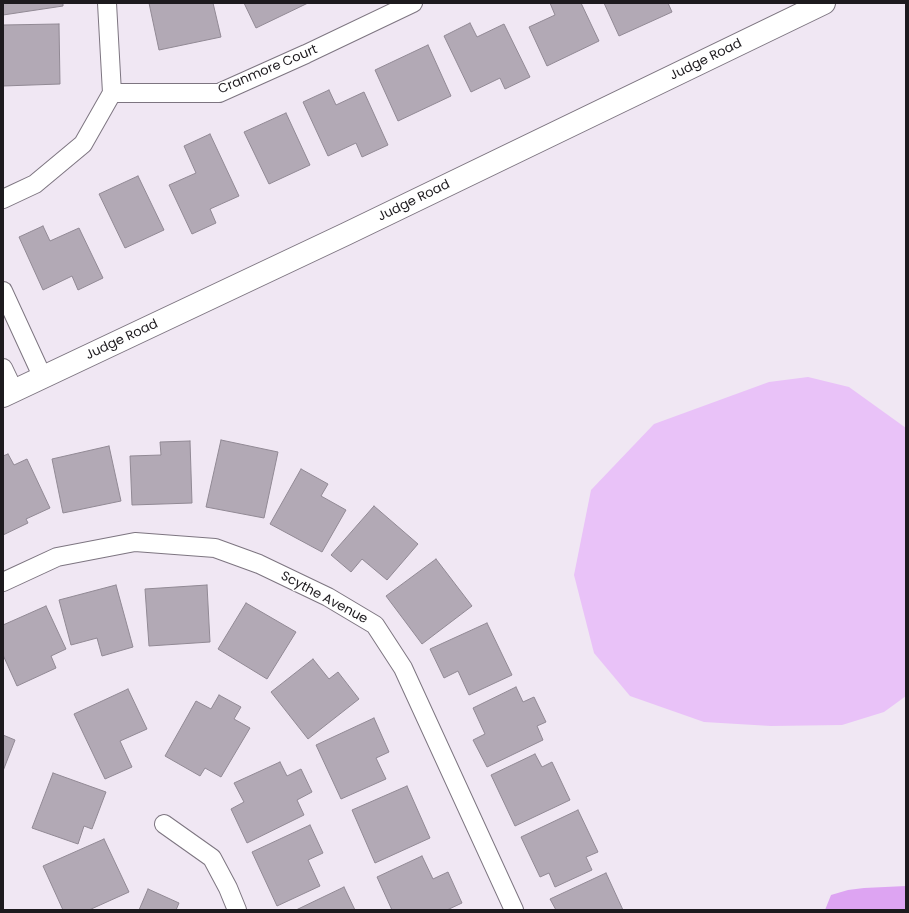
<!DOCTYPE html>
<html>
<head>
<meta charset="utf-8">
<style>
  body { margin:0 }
  #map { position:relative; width:909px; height:913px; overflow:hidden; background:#f0e7f3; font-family:Poppins,sans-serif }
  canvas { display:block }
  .frame { position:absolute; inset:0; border:4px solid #1d1a1e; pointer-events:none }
</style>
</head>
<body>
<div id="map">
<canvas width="909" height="913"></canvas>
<div class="frame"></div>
</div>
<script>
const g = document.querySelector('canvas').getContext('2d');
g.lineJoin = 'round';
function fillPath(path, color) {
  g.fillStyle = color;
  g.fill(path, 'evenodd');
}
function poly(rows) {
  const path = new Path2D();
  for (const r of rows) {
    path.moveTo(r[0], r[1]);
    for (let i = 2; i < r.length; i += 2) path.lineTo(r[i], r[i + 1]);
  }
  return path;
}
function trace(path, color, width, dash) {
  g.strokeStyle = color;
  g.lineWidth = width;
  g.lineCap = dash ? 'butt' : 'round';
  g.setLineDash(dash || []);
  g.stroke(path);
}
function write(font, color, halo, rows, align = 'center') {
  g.font = font + ' Poppins,sans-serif';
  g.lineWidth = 3;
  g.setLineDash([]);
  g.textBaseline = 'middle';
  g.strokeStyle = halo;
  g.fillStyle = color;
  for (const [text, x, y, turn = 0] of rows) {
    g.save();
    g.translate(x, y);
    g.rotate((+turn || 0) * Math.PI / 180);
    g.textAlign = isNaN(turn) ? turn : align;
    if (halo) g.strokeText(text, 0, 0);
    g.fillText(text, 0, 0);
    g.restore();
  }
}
fillPath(poly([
  [808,377,849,387,906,428,906,696,884,712,842,725,771,726,704,722,630,696,594,653,574,575,591,490,654,424,769,382]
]), '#e9c2f8');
fillPath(poly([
  [906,886,906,910,825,910,831,895,848,890,864,888]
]), '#dda4f2');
const building = poly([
  [3,3,63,3,63,6,3,15,3,3],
  [149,3,213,3,221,37,159,50,149,3],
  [244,3,308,3,256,28,244,3],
  [550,3,581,3,599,41,547,66,529,27,555,15,550,3],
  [604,3,668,3,672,12,619,36,604,3],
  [470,23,477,37,504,24,530,77,505,89,500,78,471,92,444,36,470,23],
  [59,24,60,84,3,86,3,25,59,24],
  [428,45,451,96,398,121,375,70,428,45],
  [329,90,336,105,364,92,388,145,362,157,356,143,328,156,303,102,329,90],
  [286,113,310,165,269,184,244,132,286,113],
  [210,134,239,196,210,209,216,223,192,234,169,185,196,173,184,146,210,134],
  [138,176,164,230,125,248,99,194,138,176],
  [43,226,50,241,79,228,103,278,78,290,72,276,43,290,19,237,43,226],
  [221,440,278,452,264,518,206,507,221,440],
  [190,441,192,503,132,505,130,456,161,455,160,442,190,441],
  [109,446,121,501,63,513,52,459,109,446],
  [8,454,14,465,27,459,50,508,26,519,28,523,3,535,3,456,8,454],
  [301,469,328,484,321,496,346,510,322,552,270,524,301,469],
  [374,506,418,544,387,580,362,559,351,572,331,555,374,506],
  [436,559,472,606,422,644,386,596,436,559],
  [116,585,133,647,102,656,97,638,71,645,59,600,116,585],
  [207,585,210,642,149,646,145,589,207,585],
  [246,603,296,632,267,679,218,649,246,603],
  [46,606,66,649,51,656,56,668,17,686,3,655,3,625,46,606],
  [487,623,512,675,469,695,458,671,444,678,430,649,487,623],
  [313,659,329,679,338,672,359,699,308,739,271,692,313,659],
  [516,687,523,702,534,697,546,722,537,726,543,740,487,767,473,740,485,734,473,708,516,687],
  [128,689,147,729,120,741,132,767,105,779,74,714,128,689],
  [219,695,241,707,234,719,250,728,221,777,205,768,200,776,165,756,196,701,211,709,219,695],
  [374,718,389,752,376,758,386,779,341,799,316,745,374,718],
  [3,735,15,740,3,771,3,735],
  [535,754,542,767,552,762,570,800,515,826,491,775,535,754],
  [280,762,287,776,301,769,312,792,297,800,304,815,247,843,231,809,244,802,234,783,280,762],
  [53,773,106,792,92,829,84,826,78,844,32,828,53,773],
  [407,786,430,838,375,863,352,810,407,786],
  [578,810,598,852,586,857,592,870,555,887,549,873,540,877,521,837,578,810],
  [310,825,323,853,308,860,320,886,277,906,252,852,310,825],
  [104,839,129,892,89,910,63,910,43,866,104,839],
  [422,856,433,879,448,872,462,903,447,910,392,910,377,877,422,856],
  [606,873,623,910,556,910,550,899,606,873],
  [344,887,355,910,296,910,344,887],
  [148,889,179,903,176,910,139,910,148,889]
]);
fillPath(building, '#b2a9b5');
trace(building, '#918994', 1);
const minor = poly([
  [112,93,219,93,306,54,413,3],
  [3,199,35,184,83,144,112,93,107,3],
  [3,291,43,378],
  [3,368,14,391],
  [3,582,57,557,135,542,215,548,259,564,328,597,375,625,403,668,514,910],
  [164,824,212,858,228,888,237,910]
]);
const tertiary = poly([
  [3,396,346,234,824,3]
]);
trace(minor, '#7d7580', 20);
trace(tertiary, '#7d7580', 24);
trace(minor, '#fff', 18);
trace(tertiary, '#fff', 22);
write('13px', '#1d1a1e', '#fff', [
  ["Judge Road",706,60,-26],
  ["Cranmore Court",268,70,-23],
  ["Judge Road",414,201,-26],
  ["Judge Road",122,340,-25],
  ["Scythe Avenue",324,598,28]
]);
</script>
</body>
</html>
